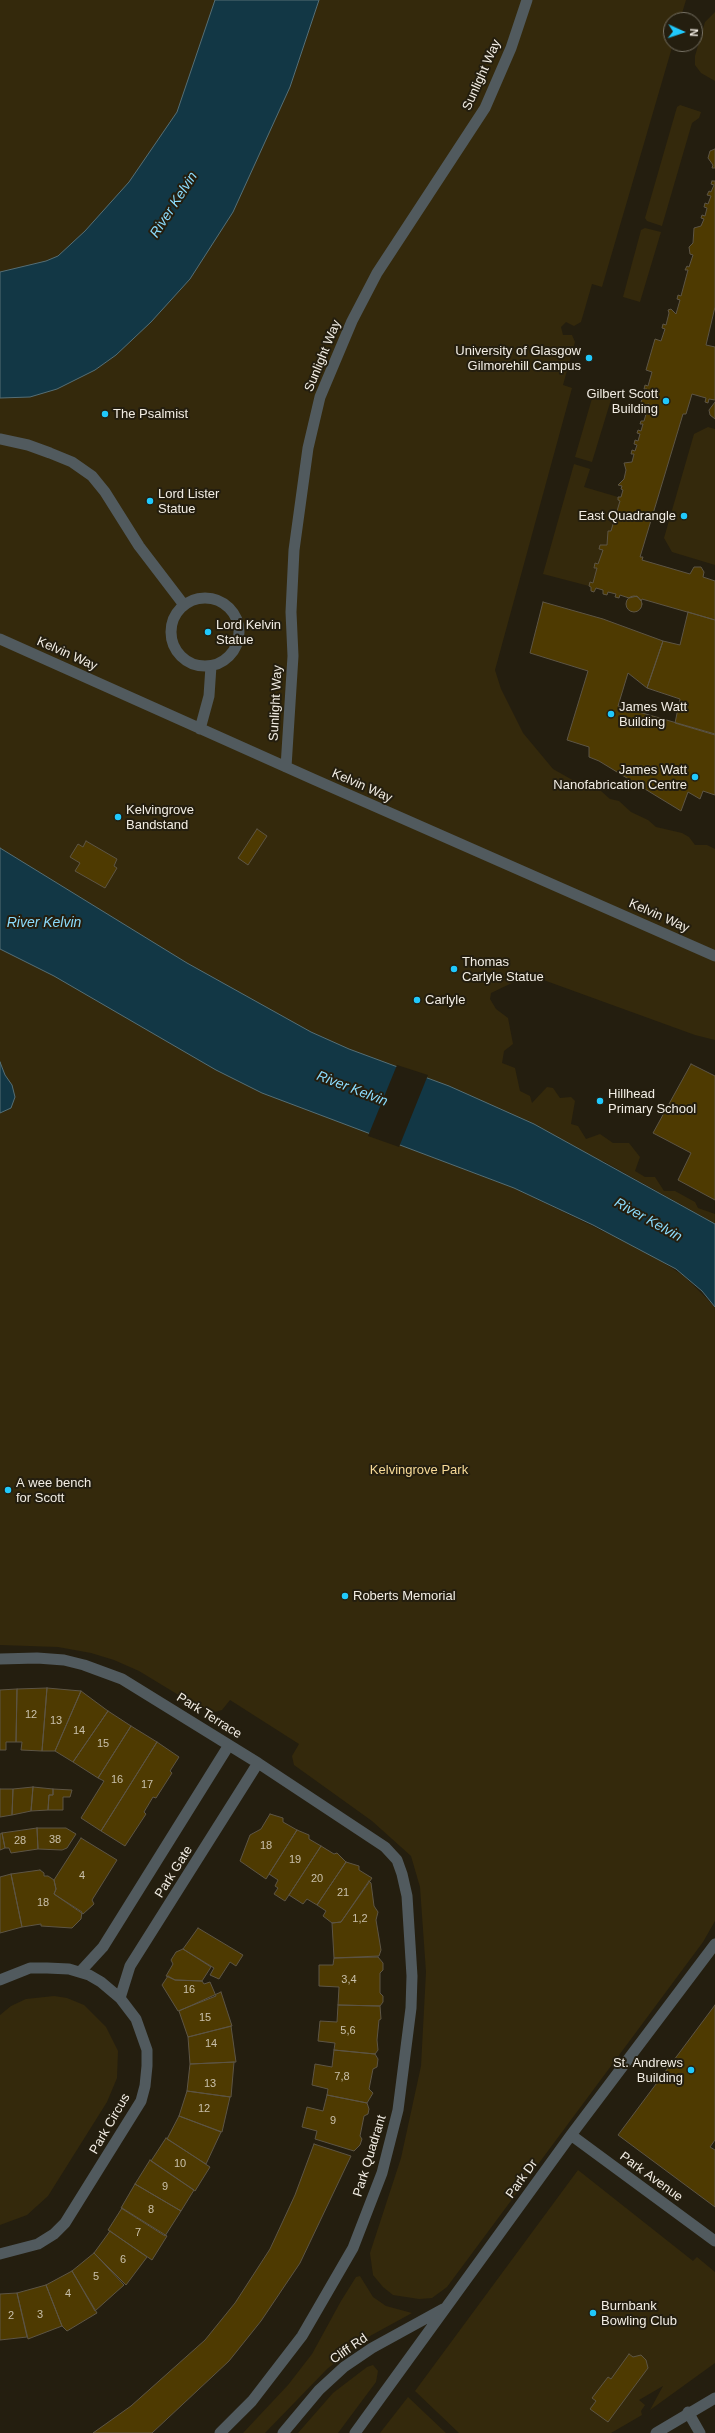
<!DOCTYPE html>
<html>
<head>
<meta charset="utf-8">
<style>
  body { margin:0 }
  #map { position:relative; width:715px; height:2433px; overflow:hidden; background:#241e0f; font-family:Arial,sans-serif }
  canvas { display:block }
  .north { position:absolute; left:663px; top:12px; width:40px; height:40px; box-sizing:border-box; background:#241e0f; border:1px solid #767164; border-radius:50%; rotate:93deg; font-size:11px; font-weight:700; line-height:16px; text-align:center; color:#f2ede4 }
  .north::after { content:''; display:block; margin:auto; width:14px; height:18px; background:#20c9fd; clip-path:polygon(50% 0,100% 100%,50% 72%,0 100%) }
</style>
</head>
<body>
<div id="map">
<canvas width="715" height="2433"></canvas>
<div class="north">N</div>
</div>
<script>
const g = document.querySelector('canvas').getContext('2d');
g.lineJoin = 'round';
function fillPath(path, color) {
  g.fillStyle = color;
  g.fill(path, 'evenodd');
}
function poly(rows) {
  const path = new Path2D();
  for (const r of rows) {
    if (r.length === 3) {
      path.moveTo(r[0] + r[2], r[1]);
      path.arc(r[0], r[1], r[2], 0, 2 * Math.PI);
      continue;
    }
    path.moveTo(r[0], r[1]);
    for (let i = 2; i < r.length; i += 2) path.lineTo(r[i], r[i + 1]);
  }
  return path;
}
function trace(path, color, width, dash) {
  g.strokeStyle = color;
  g.lineWidth = width;
  g.lineCap = dash ? 'butt' : 'round';
  g.setLineDash(dash || []);
  g.stroke(path);
}
function write(font, color, halo, rows, align = 'center') {
  g.font = font + ' Arial,sans-serif';
  g.lineWidth = 4;
  g.setLineDash([]);
  g.textBaseline = 'middle';
  g.strokeStyle = halo;
  g.fillStyle = color;
  for (const [text, x, y, turn = 0] of rows) {
    g.save();
    g.translate(x, y);
    g.rotate((+turn || 0) * Math.PI / 180);
    g.textAlign = isNaN(turn) ? turn : align;
    if (halo) g.strokeText(text, 0, 0);
    g.fillText(text, 0, 0);
    g.restore();
  }
}
fillPath(poly([
  [0,0,686,0,680,20,671,20,671,44,673,44,602,287,592,284,581,322,574,326,566,322,561,327,563,335,572,335,575,342,563,385,572,388,495,670,501,689,523,733,553,769,576,782,583,789,601,791,610,799,619,801,631,812,648,820,656,827,682,833,689,837,695,845,707,845,715,849,715,1040,695,1035,538,978,524,978,516,981,491,993,490,999,496,1009,508,1018,513,1044,504,1051,502,1063,515,1068,520,1091,530,1096,532,1103,547,1087,553,1088,560,1098,571,1097,575,1101,571,1124,578,1126,586,1139,600,1134,613,1143,629,1143,640,1157,635,1171,645,1177,655,1177,664,1191,675,1191,695,1202,698,1208,715,1214,715,1224,603,1161,416,1151,514,1188,650,1254,684,1276,715,1307,715,1921,703,1942,447,2287,432,2298,419,2299,393,2295,383,2287,373,2275,370,2253,401,2158,421,2066,426,1972,420,1887,411,1856,372,1821,294,1765,292,1756,299,1744,230,1700,222,1710,211,1713,195,1705,139,1671,114,1660,91,1653,58,1647,0,1645],
  [715,12,715,81,701,73,695,65,695,56,705,22],
  [680,105,701,112,699,118,692,123,662,226,647,221,645,218,677,107],
  [645,228,661,232,640,302,623,297,641,230],
  [595,388,613,393,592,462,575,457],
  [708,427,715,429,715,565,672,552,664,538,694,434],
  [574,464,590,469,584,487,618,497,618,500,620,501,611,531,608,531,607,545,600,546,599,549,603,550,598,564,596,563,594,567,597,568,593,583,590,582,589,586,543,574],
  [54,1996,67,1998,84,2005,106,2027,118,2051,117,2078,107,2102,48,2196,27,2215,0,2225,0,2015,11,2006,26,1999],
  [578,2170,693,2261,697,2257,715,2272,715,2363,650,2410,663,2386,639,2400,645,2405,641,2411,642,2415,611,2433,459,2433,415,2391],
  [360,2276,373,2297,386,2306,412,2313,370,2336,327,2369,265,2433,243,2433,288,2385,312,2354,341,2301,356,2277],
  [373,2365,378,2371,376,2382,338,2433,298,2433,333,2393,367,2367],
  [408,2397,446,2433,380,2433]
]), '#34290c');
const water = poly([
  [215,0,319,0,290,87,233,212,190,279,151,322,116,355,95,370,57,389,30,397,0,398,0,272,46,261,58,256,85,231,129,182,177,112,215,0],
  [0,848,187,963,311,1032,349,1049,449,1086,534,1124,715,1224,715,1307,702,1291,676,1269,593,1225,514,1188,262,1093,216,1070,54,976,0,949,0,848],
  [0,1062,5,1075,12,1085,15,1097,11,1108,0,1113,0,1062]
]);
fillPath(water, '#123745');
trace(water, '#556e75', 1);
fillPath(poly([
  [397,1065,428,1075,399,1147,368,1136]
]), '#241e0f');
const building = poly([
  [715,149,715,168,712,168,713,165,708,158,710,151,715,149],
  [712,181,715,181,715,307,706,345,715,347,715,400,709,399,708,403,705,402,706,398,692,394,686,414,683,414,640,557,643,557,642,560,690,574,694,567,701,567,704,572,703,577,715,581,715,620,642,599,641,601,637,596,629,598,620,595,619,598,615,597,616,594,608,592,607,595,603,594,603,590,596,588,594,592,591,591,591,587,589,586,590,582,593,583,597,568,594,568,595,563,598,564,603,550,599,549,600,545,607,545,608,531,611,531,620,501,618,500,618,497,621,497,623,490,621,489,622,486,618,485,624,479,626,470,624,463,632,462,634,454,631,454,632,450,635,451,637,445,634,444,635,440,638,441,640,434,637,433,638,430,641,431,643,424,640,424,641,421,644,421,646,414,643,413,644,410,647,411,649,404,644,405,641,402,647,389,644,389,645,385,648,386,652,372,646,370,655,339,661,341,665,329,662,328,663,324,666,325,669,313,668,310,671,309,676,314,680,300,677,299,678,295,681,296,688,270,685,270,687,266,689,267,693,255,690,254,689,247,693,243,694,228,701,226,704,219,701,218,702,215,705,216,707,208,704,207,705,203,708,204,711,196,707,195,709,191,711,192,714,185,711,184,712,181],
  [715,402,715,419,710,415,709,410,715,402],
  [634,604,8],
  [543,602,603,619,663,641,647,688,628,673,618,706,715,734,715,795,703,791,700,799,688,792,681,811,599,761,589,757,589,747,567,740,588,671,530,653,543,602],
  [688,612,715,620,715,735,675,723,680,699,647,688,663,641,680,645,688,612],
  [257,829,267,836,248,865,238,858,257,829],
  [86,841,117,859,114,866,117,868,105,888,75,871,80,863,70,857,78,844,83,847,86,841],
  [691,1064,715,1076,715,1200,678,1180,691,1153,653,1133,691,1064],
  [47,1688,81,1691,55,1751,42,1751,47,1688],
  [47,1688,42,1751,21,1750,22,1742,16,1742,17,1689,47,1688],
  [17,1689,16,1742,6,1742,6,1750,0,1750,0,1690,17,1689],
  [81,1691,108,1711,73,1762,55,1751,81,1691],
  [108,1711,131,1726,98,1778,73,1762,108,1711],
  [131,1726,157,1742,101,1831,81,1818,104,1781,98,1778,131,1726],
  [157,1742,179,1757,170,1771,172,1773,156,1798,153,1797,144,1812,146,1814,125,1846,101,1831,157,1742],
  [33,1787,53,1789,53,1795,49,1795,48,1810,31,1811,33,1787],
  [33,1787,31,1811,12,1815,13,1789,33,1787],
  [0,1789,13,1789,12,1815,0,1817,0,1789],
  [53,1789,72,1790,70,1797,63,1797,63,1810,48,1810,49,1795,53,1795,53,1789],
  [270,1814,283,1818,283,1822,297,1830,266,1879,240,1861,250,1835,261,1829,270,1814],
  [37,1828,38,1849,11,1853,9,1848,5,1848,2,1833,37,1828],
  [37,1828,66,1828,76,1834,67,1848,62,1850,38,1849,37,1828],
  [297,1830,309,1835,309,1839,321,1846,285,1901,274,1894,278,1888,275,1886,278,1880,269,1874,297,1830],
  [2,1833,5,1848,0,1850,0,1834,2,1833],
  [81,1838,117,1860,92,1900,94,1904,83,1914,54,1894,56,1889,54,1880,81,1838],
  [321,1846,334,1854,337,1853,346,1862,317,1905,307,1899,303,1904,289,1895,321,1846],
  [346,1862,359,1866,359,1870,372,1878,341,1922,332,1923,323,1916,326,1911,317,1905,346,1862],
  [40,1870,44,1873,44,1876,48,1876,54,1880,56,1889,54,1894,82,1912,81,1919,72,1928,41,1926,41,1924,22,1927,11,1874,40,1870],
  [11,1874,22,1927,0,1933,0,1877,11,1874],
  [369,1881,371,1883,374,1906,378,1912,376,1920,381,1950,379,1956,334,1958,332,1923,341,1922,369,1881],
  [198,1928,243,1955,236,1966,230,1962,219,1979,210,1975,214,1968,183,1949,198,1928],
  [183,1949,211,1967,202,1981,175,1980,166,1976,173,1964,171,1960,176,1952,183,1949],
  [378,1957,383,1963,383,1970,380,1973,380,1993,383,1996,383,2002,380,2006,338,2005,339,1987,319,1986,319,1965,333,1965,334,1958,378,1957],
  [168,1976,175,1980,202,1981,204,1984,210,1982,216,1996,178,2011,162,1985,168,1976],
  [221,1992,232,2026,188,2037,179,2011,221,1992],
  [338,2005,380,2006,381,2019,379,2020,377,2040,378,2050,375,2054,334,2050,335,2043,318,2041,320,2021,337,2022,338,2005],
  [715,2005,715,2140,710,2147,715,2150,715,2207,618,2135,715,2005],
  [231,2026,236,2062,190,2064,188,2037,231,2026],
  [334,2050,375,2054,378,2059,377,2067,373,2069,369,2089,373,2093,367,2103,327,2095,328,2089,312,2085,315,2064,332,2067,334,2050],
  [234,2062,231,2097,187,2091,190,2064,234,2062],
  [187,2091,230,2097,222,2132,179,2116,187,2091],
  [327,2095,367,2103,369,2109,368,2114,364,2116,360,2136,362,2139,360,2145,354,2151,315,2139,317,2131,302,2127,307,2107,323,2111,327,2095],
  [179,2116,221,2132,206,2164,167,2139,179,2116],
  [166,2138,210,2167,195,2191,151,2161,166,2138],
  [314,2144,351,2156,300,2263,261,2321,229,2361,152,2433,93,2433,131,2406,205,2340,235,2303,270,2249,295,2195,314,2144],
  [150,2160,194,2190,181,2211,135,2184,150,2160],
  [135,2184,181,2211,165,2236,121,2208,135,2184],
  [122,2208,167,2236,152,2260,108,2230,122,2208],
  [110,2231,147,2257,126,2285,94,2253,110,2231],
  [94,2253,124,2285,95,2311,72,2271,94,2253],
  [72,2271,97,2313,67,2331,62,2326,46,2285,72,2271],
  [46,2285,62,2326,28,2339,17,2293,46,2285],
  [17,2293,27,2337,0,2340,0,2294,17,2293],
  [629,2354,633,2357,641,2355,646,2360,648,2368,608,2422,590,2409,596,2401,592,2398,608,2377,611,2379,629,2354]
]);
fillPath(building, '#4e3a01');
trace(building, '#5d5545', 1);
trace(poly([
  [0,439,28,445,50,453,72,462,92,476,105,492,139,546,184,605],
  [205,632,34],
  [0,639,313,779,715,956],
  [200,729,209,696,211,666],
  [286,767,293,656,291,612,294,550,308,448,320,397,352,321,377,273,485,108,511,48,527,0]
]), '#515a5e', 11);
trace(poly([
  [0,1659,37,1658,64,1660,84,1665,122,1679,258,1763,385,1847,397,1860,402,1874,407,1896,412,1976,411,2008,398,2110,382,2173,353,2248,302,2336,252,2401,220,2433],
  [80,1972,103,1947,229,1745],
  [0,1980,30,1968,47,1968,69,1969,89,1975,101,1982,120,1998,136,2019,147,2050,147,2066,145,2086,141,2101,65,2223,54,2234,38,2244,0,2254],
  [120,1998,130,1966,258,1763],
  [571,2135,715,2241],
  [688,2412,700,2433],
  [283,2433,319,2390,344,2367,372,2348,443,2309],
  [355,2433,571,2135,715,1944]
]), '#515a5e', 11);
trace(poly([
  [656,2433,715,2398]
]), '#515a5e', 11);
for (const [x, y, r, color] of [
  [589,358,4,"#20c9fd"],
  [666,401,4,"#20c9fd"],
  [105,414,4,"#20c9fd"],
  [150,501,4,"#20c9fd"],
  [684,516,4,"#20c9fd"],
  [208,632,4,"#20c9fd"],
  [611,714,4,"#20c9fd"],
  [695,777,4,"#20c9fd"],
  [118,817,4,"#20c9fd"],
  [454,969,4,"#20c9fd"],
  [417,1000,4,"#20c9fd"],
  [600,1101,4,"#20c9fd"],
  [8,1490,4,"#20c9fd"],
  [345,1596,4,"#20c9fd"],
  [691,2070,4,"#20c9fd"],
  [593,2313,4,"#20c9fd"]
]) {
  const dot = new Path2D();
  dot.arc(x, y, r, 0, 2 * Math.PI);
  g.fillStyle = color;
  g.fill(dot);
  trace(dot, '#241e0f', 1.5);
}
write('11px', '#c9c0ab', null, [
  ["12",31,1715],
  ["13",56,1721],
  ["14",79,1731],
  ["15",103,1744],
  ["16",117,1780],
  ["17",147,1785],
  ["38",55,1840],
  ["28",20,1841],
  ["18",266,1846],
  ["19",295,1860],
  ["4",82,1876],
  ["20",317,1879],
  ["21",343,1893],
  ["18",43,1903],
  ["1,2",360,1919],
  ["3,4",349,1980],
  ["16",189,1990],
  ["15",205,2018],
  ["5,6",348,2031],
  ["14",211,2044],
  ["7,8",342,2077],
  ["13",210,2084],
  ["12",204,2109],
  ["9",333,2121],
  ["10",180,2164],
  ["9",165,2187],
  ["8",151,2210],
  ["7",138,2233],
  ["6",123,2260],
  ["5",96,2277],
  ["4",68,2294],
  ["3",40,2315],
  ["2",11,2316]
]);
write('13px', '#f2ede4', '#241e0f', [
  ["Sunlight Way",482,75,-66],
  ["Sunlight Way",323,356,-68],
  ["Kelvin Way",67,654,24],
  ["Sunlight Way",276,703,-87],
  ["Kelvin Way",362,786,24],
  ["Kelvin Way",659,916,24],
  ["Park Terrace",209,1716,32],
  ["Park Gate",174,1872,-58],
  ["Park Circus",110,2124,-60],
  ["Park Quadrant",370,2156,-73],
  ["Park Avenue",651,2177,36],
  ["Park Dr",522,2179,-54],
  ["Cliff Rd",349,2349,-35]
]);
write('13px', '#f2ede4', '#241e0f', [
  ["University of Glasgow",581,351,"right"],
  ["Gilmorehill Campus",581,366,"right"],
  ["Gilbert Scott",658,394,"right"],
  ["Building",658,409,"right"],
  ["The Psalmist",113,414],
  ["Lord Lister",158,494],
  ["Statue",158,509],
  ["East Quadrangle",676,516,"right"],
  ["Lord Kelvin",216,625],
  ["Statue",216,640],
  ["James Watt",619,707],
  ["Building",619,722],
  ["James Watt",687,770,"right"],
  ["Nanofabrication Centre",687,785,"right"],
  ["Kelvingrove",126,810],
  ["Bandstand",126,825],
  ["Thomas",462,962],
  ["Carlyle Statue",462,977],
  ["Carlyle",425,1000],
  ["Hillhead",608,1094],
  ["Primary School",608,1109],
  ["A wee bench",16,1483],
  ["for Scott",16,1498],
  ["Roberts Memorial",353,1596],
  ["St. Andrews",683,2063,"right"],
  ["Building",683,2078,"right"],
  ["Burnbank",601,2306],
  ["Bowling Club",601,2321]
], 'left');
write('13px', '#f8db98', '#241e0f', [
  ["Kelvingrove Park",419,1470]
]);
write('italic 14px', '#8bdbfc', '#241e0f', [
  ["River Kelvin",174,205,-57],
  ["River Kelvin",44,923],
  ["River Kelvin",352,1089,21],
  ["River Kelvin",648,1220,29]
]);
</script>
</body>
</html>
